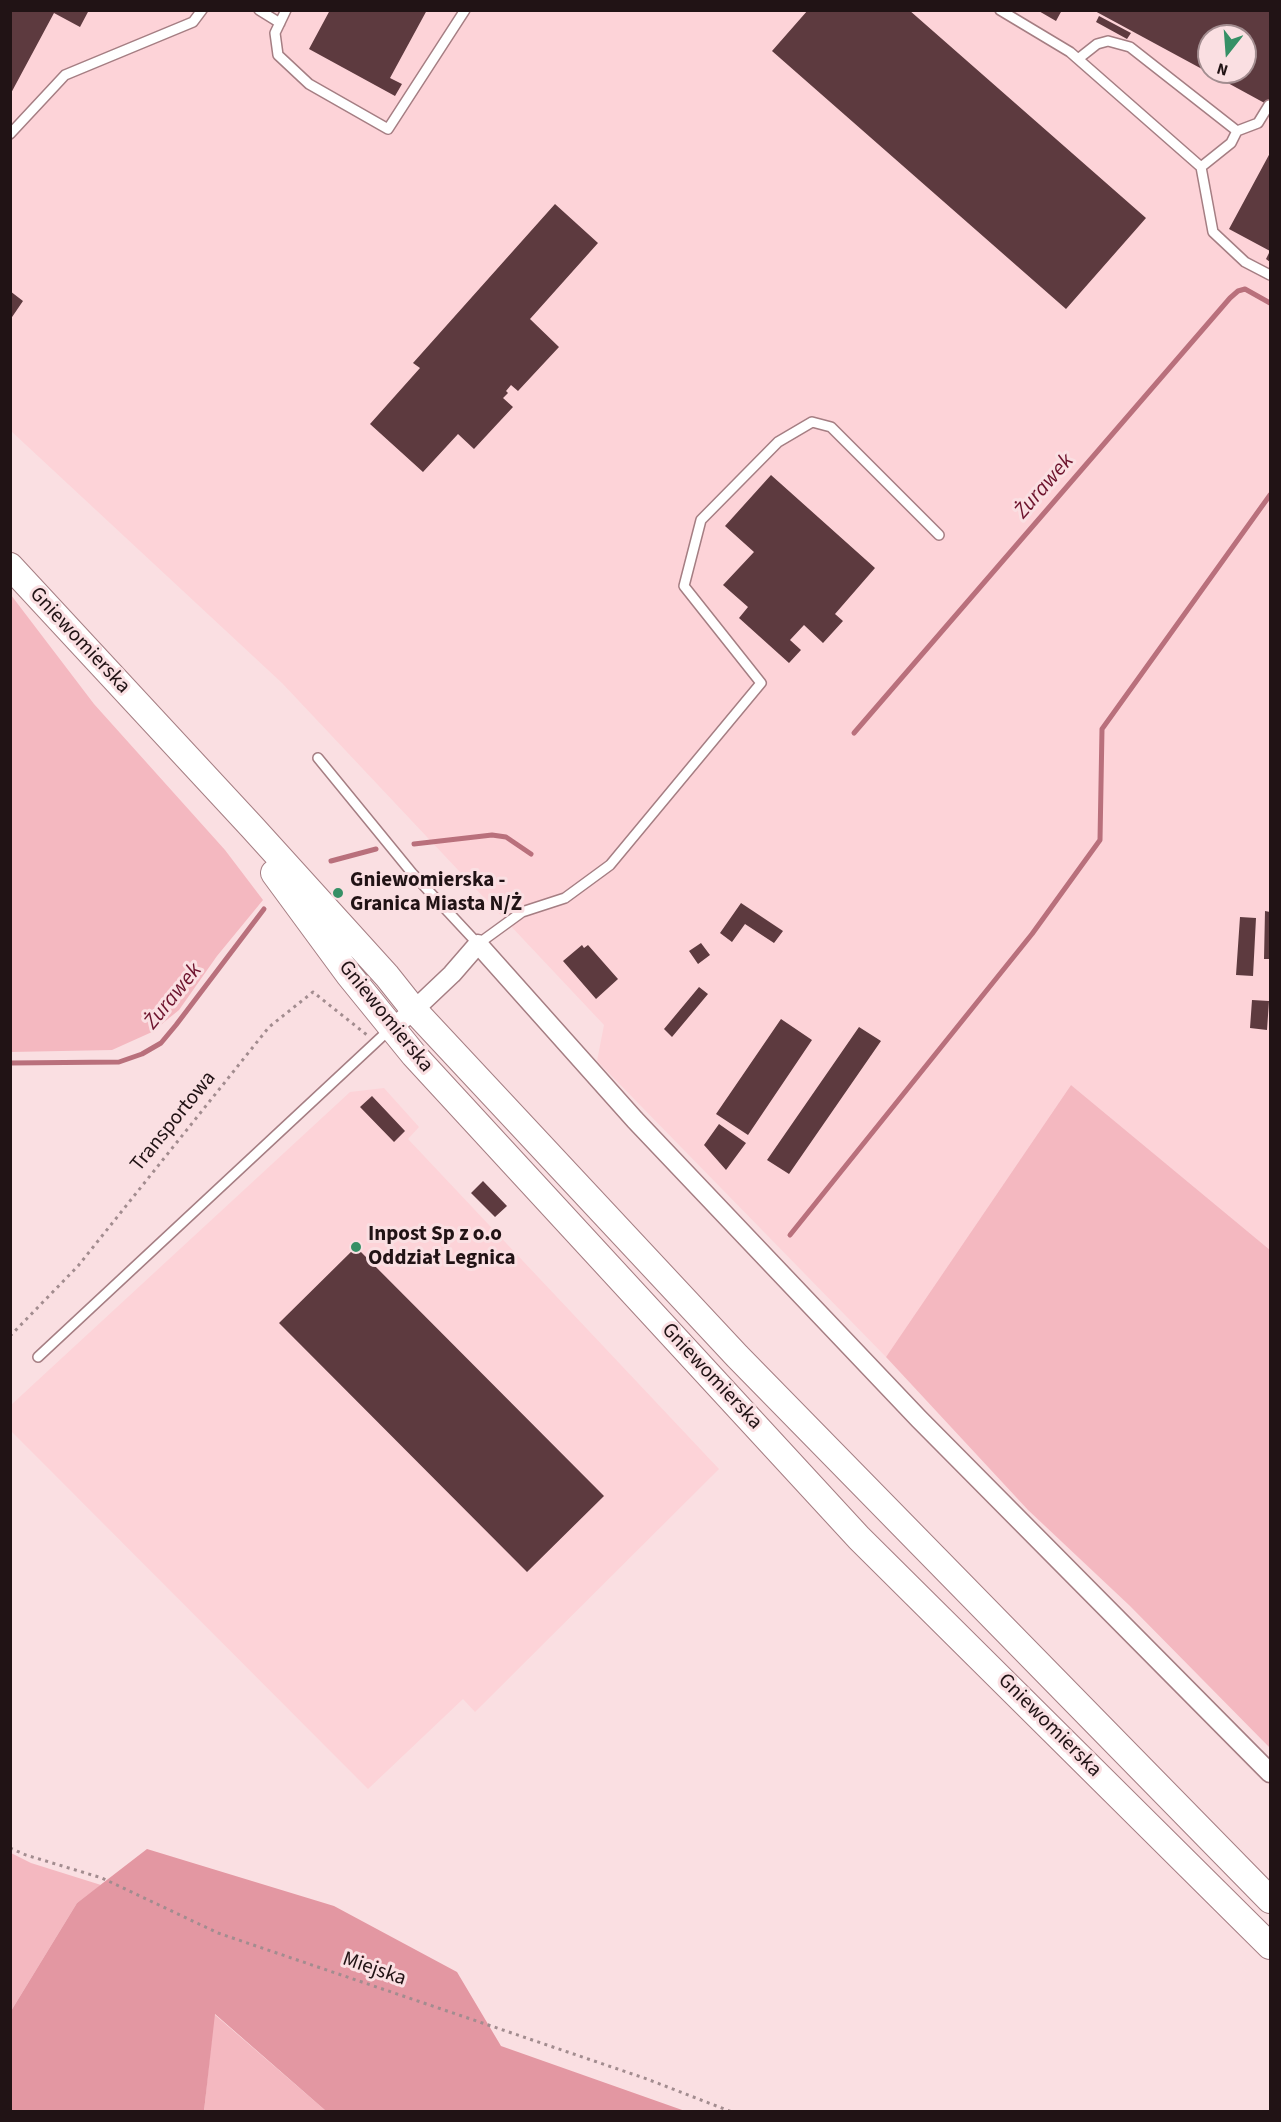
<!DOCTYPE html>
<html>
<head>
<meta charset="utf-8">
<style>
  body { margin:0 }
  #map { position:relative; width:1281px; height:2122px; overflow:hidden; background:#fadfe2; font-family:"Source Sans 3",sans-serif }
  canvas { display:block }
  .frame { position:absolute; inset:0; border:12px solid #211315; pointer-events:none }
  .north { position:absolute; left:1197px; top:24px; width:60px; height:60px; box-sizing:border-box; background:#fadfe2; border:2px solid #a38d90; border-radius:50%; rotate:197deg; font-size:16px; font-weight:700; line-height:24px; text-align:center; color:#211315 }
  .north::after { content:''; display:block; margin:auto; width:21px; height:27px; background:#369066; clip-path:polygon(50% 0,100% 100%,50% 72%,0 100%) }
</style>
</head>
<body>
<div id="map">
<canvas width="1281" height="2122"></canvas>
<div class="frame"></div>
<div class="north">N</div>
</div>
<script>
const g = document.querySelector('canvas').getContext('2d');
g.lineJoin = 'round';
function fillPath(path, color) {
  g.fillStyle = color;
  g.fill(path, 'evenodd');
}
function poly(rows) {
  const path = new Path2D();
  for (const r of rows) {
    path.moveTo(r[0], r[1]);
    for (let i = 2; i < r.length; i += 2) path.lineTo(r[i], r[i + 1]);
  }
  return path;
}
function trace(path, color, width, dash) {
  g.strokeStyle = color;
  g.lineWidth = width;
  g.lineCap = dash ? 'butt' : 'round';
  g.setLineDash(dash || []);
  g.stroke(path);
}
function write(font, color, halo, rows, align = 'center') {
  g.font = font + ' "Source Sans 3",sans-serif';
  g.lineWidth = 6;
  g.setLineDash([]);
  g.textBaseline = 'middle';
  g.strokeStyle = halo;
  g.fillStyle = color;
  for (const [text, x, y, turn = 0] of rows) {
    g.save();
    g.translate(x, y);
    g.rotate((+turn || 0) * Math.PI / 180);
    g.textAlign = isNaN(turn) ? turn : align;
    if (halo) g.strokeText(text, 0, 0);
    g.fillText(text, 0, 0);
    g.restore();
  }
}
fillPath(poly([
  [10,11,1270,11,1270,1250,1071,1085,886,1357,597,1061,604,1025,282,683,11,431],
  [1209,36,1245,36,1245,72,1209,72],
  [384,1088,419,1127,408,1139,719,1469,475,1712,463,1699,368,1789,11,1431,11,1405,350,1092]
]), '#fdd3d8');
fillPath(poly([
  [11,595,94,704,225,850,263,900,217,956,179,1010,152,1032,112,1050,11,1052],
  [1071,1085,1270,1250,1270,1748,1130,1606,1028,1510,886,1357],
  [11,1853,31,1863,101,1885,77,1903,11,2011],
  [214,2014,326,2111,204,2112]
]), '#f4b8c0');
fillPath(poly([
  [147,1849,334,1906,457,1972,501,2046,685,2111,326,2111,215,2014,204,2111,11,2111,11,2011,77,1903]
]), '#e397a2');
trace(poly([
  [854,733,1230,298,1238,291,1245,289,1270,303],
  [414,844,492,835,506,837,531,854],
  [331,861,376,849],
  [10,1063,119,1062,142,1054,161,1043,176,1025,264,909],
  [790,1235,1032,934,1100,840,1102,729,1270,495]
]), '#b9707c', 5);
fillPath(poly([
  [10,10,89,10,80,27,54,13,10,95],
  [330,10,427,10,390,78,402,84,395,96,309,49],
  [808,10,909,10,1146,218,1066,309,772,51],
  [1037,10,1062,10,1056,21],
  [1093,10,1270,10,1270,106,1226,82],
  [1209,36,1245,36,1245,72,1209,72],
  [1099,16,1131,33,1127,39,1096,22],
  [1270,153,1270,262,1266,259,1270,251,1229,229],
  [555,204,598,243,530,319,559,347,518,391,511,385,506,391,508,393,503,398,513,407,474,449,458,434,423,472,370,424,420,368,413,363],
  [10,291,23,301,10,320],
  [771,475,875,568,835,614,843,621,823,643,804,625,790,640,801,650,789,663,739,618,748,607,723,585,754,552,725,526],
  [741,903,783,931,774,943,745,924,732,942,720,933],
  [1265,911,1270,912,1270,959,1264,959],
  [1240,917,1256,918,1253,976,1236,975],
  [701,943,710,955,698,964,689,951],
  [582,945,584,948,588,945,618,979,596,999,563,961],
  [699,987,708,994,672,1037,664,1029],
  [1252,1000,1269,1001,1267,1030,1250,1028],
  [781,1019,812,1040,748,1135,716,1114],
  [859,1027,881,1041,789,1174,767,1160],
  [372,1096,405,1131,394,1142,360,1107],
  [719,1124,746,1143,726,1170,704,1145],
  [483,1181,507,1206,495,1217,471,1193],
  [356,1247,604,1496,527,1572,279,1323]
]), '#5d3a3f');
const lane = poly([
  [259,10,280,23],
  [286,10,275,33,278,55,309,84,388,129,465,10],
  [1000,10,1070,52,1201,167,1213,232,1245,262,1270,275],
  [1078,59,1097,44,1108,41,1130,47,1237,131,1231,143,1201,167],
  [1237,131,1258,123,1269,105],
  [10,134,65,75,193,22,202,10],
  [318,758,412,873,478,944,522,912,565,898,610,865,761,683,684,586,701,520,778,442,812,422,831,427,939,535],
  [38,1357,390,1029]
]);
const street = poly([
  [391,1029,414,1010,452,974,478,944,635,1120,919,1419,1270,1773]
]);
const secondary = poly([
  [10,566,252,827,387,976,414,1010,737,1356,1270,1900],
  [274,873,349,975,414,1055,859,1538,1270,1946]
]);
trace(lane, '#a57e83', 12);
trace(street, '#a57e83', 21);
trace(secondary, '#a57e83', 28);
trace(poly([
  [10,1336,78,1266,269,1027,313,992,367,1035],
  [10,1848,26,1855,102,1878,218,1933,647,2079,732,2112]
]), '#a28c8f', 3, [3, 4.5]);
trace(lane, '#fff', 9);
trace(street, '#fff', 18);
trace(secondary, '#fff', 26);
for (const [x, y, r, color] of [
  [338,893,6,"#369066"],
  [356,1247,6,"#369066"]
]) {
  const dot = new Path2D();
  dot.arc(x, y, r, 0, 2 * Math.PI);
  g.fillStyle = color;
  g.fill(dot);
  trace(dot, '#fadfe2', 2);
}
write('21px', '#211315', '#fadfe2', [
  ["Gniewomierska",79,641,47],
  ["Gniewomierska",385,1017,51],
  ["Transportowa",174,1122,-51],
  ["Gniewomierska",711,1377,47],
  ["Gniewomierska",1049,1726,45],
  ["Miejska",374,1970,19]
]);
write('bold 21px', '#211315', '#fadfe2', [
  ["Gniewomierska -",350,881],
  ["Granica Miasta N/Ż",350,905],
  ["Inpost Sp z o.o",368,1235],
  ["Oddział Legnica",368,1259]
], 'left');
write('italic 22px', '#6d132d', '#fadfe2', [
  ["Żurawek",1045,487,-49],
  ["Żurawek",174,997,-51]
]);
</script>
</body>
</html>
